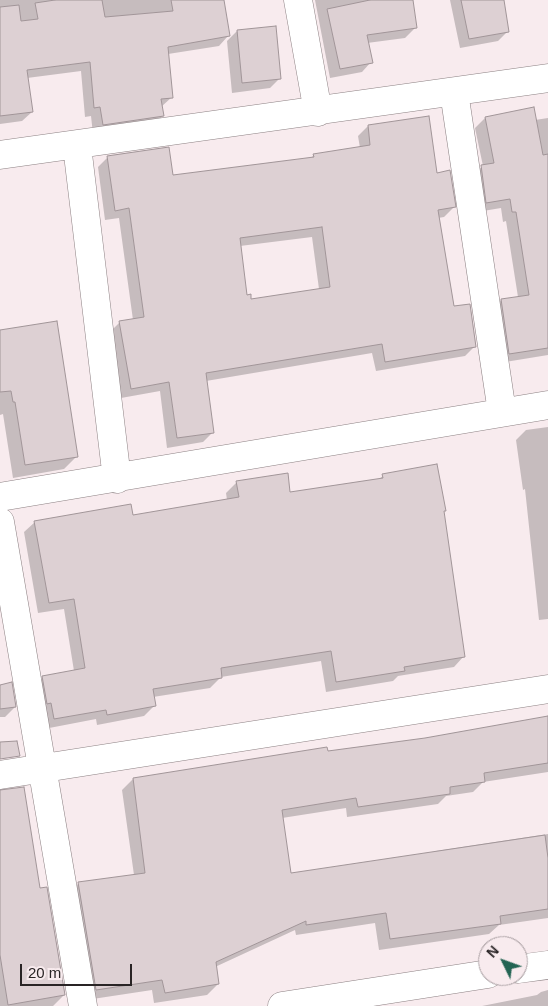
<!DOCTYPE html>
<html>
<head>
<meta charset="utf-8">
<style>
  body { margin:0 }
  #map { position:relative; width:548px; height:1006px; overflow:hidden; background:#f8ebee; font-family:Arial,sans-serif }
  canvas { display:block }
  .north { position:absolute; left:478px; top:936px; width:50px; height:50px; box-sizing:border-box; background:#f8ebee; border:1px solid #a59b9e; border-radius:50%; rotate:312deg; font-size:14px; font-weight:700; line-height:20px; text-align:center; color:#292425 }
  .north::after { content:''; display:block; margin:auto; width:18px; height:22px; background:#236453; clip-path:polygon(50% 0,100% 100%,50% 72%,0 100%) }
  .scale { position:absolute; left:20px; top:964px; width:112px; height:22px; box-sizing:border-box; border:2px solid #292425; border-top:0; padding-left:6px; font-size:15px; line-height:18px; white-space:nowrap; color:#292425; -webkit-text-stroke:4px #f8ebee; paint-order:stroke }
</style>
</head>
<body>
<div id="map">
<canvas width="548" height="1006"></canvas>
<div class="north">N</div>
<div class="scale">20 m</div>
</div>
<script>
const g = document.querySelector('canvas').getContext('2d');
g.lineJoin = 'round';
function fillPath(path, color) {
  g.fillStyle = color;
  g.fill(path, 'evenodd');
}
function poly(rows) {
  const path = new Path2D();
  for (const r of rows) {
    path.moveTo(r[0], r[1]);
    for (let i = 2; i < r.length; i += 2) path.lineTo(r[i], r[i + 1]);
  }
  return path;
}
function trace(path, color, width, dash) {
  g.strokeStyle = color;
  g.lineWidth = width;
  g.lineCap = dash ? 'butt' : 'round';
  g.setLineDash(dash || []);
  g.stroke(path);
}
fillPath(poly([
  [0,0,223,0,228,36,219,46,168,54,172,97,161,107,163,116,153,125,93,134,91,116,85,117,81,71,27,78,32,112,22,121,0,124],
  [315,0,411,0,415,28,405,38,367,43,371,62,362,72,330,78],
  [450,0,503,0,508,31,498,41,460,48],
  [237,31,280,78,270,88,232,93,227,41],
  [485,118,535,120,548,118,548,355,499,363,491,310,501,300,518,297,506,221,503,222,501,208,477,212,471,176,483,166,475,128],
  [368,126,436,174,454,207,444,217,438,218,453,308,475,346,465,356,376,371,372,353,206,381,213,432,203,442,167,448,160,391,121,398,109,333,119,323,133,320,119,218,105,220,98,167,108,157,172,177,310,159,314,155,360,148,358,136],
  [312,237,319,289,250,301,246,296,240,246],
  [0,331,77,456,64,469,13,478,3,414,0,415],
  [548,427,548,619,539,620,525,489,523,490,516,440,526,430],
  [383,476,443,512,464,656,454,667,398,676,393,681,326,692,321,661,221,677,210,688,153,697,154,706,144,716,97,725,96,719,44,729,32,688,43,678,74,671,64,609,38,613,24,532,35,522,132,516,227,500,226,493,237,482,289,494,379,479],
  [0,686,15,707,5,717,0,717],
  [548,717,548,772,483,782,473,792,446,796,438,804,347,817,346,808,282,818,290,875,432,855,436,851,548,834,548,918,499,925,489,934,379,950,375,923,296,935,295,930,215,967,218,984,207,995,154,1003,152,990,86,1000,67,894,78,884,134,875,122,790,133,779,425,739],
  [0,800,39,889,64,995,53,1006,0,1006],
  [548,990,548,1006,482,1006,537,995,541,992]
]), '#0003');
const building = poly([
  [55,0,102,0,105,17,173,11,171,0,224,0,230,36,168,47,173,98,161,99,164,116,103,125,100,107,94,108,90,62,27,70,33,112,0,116,0,7,19,5,21,21,38,19,35,3,55,0],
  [370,0,413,0,417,28,367,35,373,63,340,69,327,9,370,0],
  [461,0,504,0,509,32,469,39,461,0],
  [276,26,281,79,242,83,237,30,276,26],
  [534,107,543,155,548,154,548,348,509,354,501,299,529,295,516,212,512,212,510,199,486,203,481,165,494,163,485,117,534,107],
  [429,116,437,173,450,170,456,207,438,210,454,306,470,304,476,347,385,362,382,344,206,373,214,433,177,438,169,382,131,389,119,321,144,317,129,208,115,211,107,156,169,147,173,175,314,157,313,154,370,145,368,125,429,116],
  [322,227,330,287,251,299,251,294,247,295,240,238,322,227],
  [57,321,78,457,25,465,15,402,13,402,11,391,0,392,0,330,57,321],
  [437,464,446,511,444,511,465,657,404,667,405,671,336,682,331,651,221,668,222,678,153,689,156,706,107,715,106,710,54,719,51,703,47,704,42,676,85,668,74,599,49,603,34,521,131,504,133,515,239,497,236,481,288,473,290,492,383,478,382,474,437,464],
  [12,682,16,707,0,709,0,685,12,682],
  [548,716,548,763,484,773,485,782,450,787,450,794,358,807,356,798,282,810,291,873,545,835,548,858,548,909,500,916,501,924,390,939,386,913,306,925,306,921,216,962,219,984,165,993,162,980,96,990,78,882,145,873,133,778,327,747,328,751,425,738,548,716],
  [17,741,20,756,0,759,0,742,17,741],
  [24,787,40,888,47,887,65,995,8,1005,0,955,0,790,24,787]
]);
fillPath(building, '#ddd0d3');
trace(building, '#a19598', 1);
const minor = poly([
  [298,0,318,112],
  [454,92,502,412],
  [77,146,117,479],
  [0,155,548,78],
  [0,497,548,405],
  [0,522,83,1006],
  [0,775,548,689],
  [518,969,548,965],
  [282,1006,488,974]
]);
trace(minor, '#8c8183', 29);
trace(minor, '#fff', 28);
</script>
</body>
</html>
